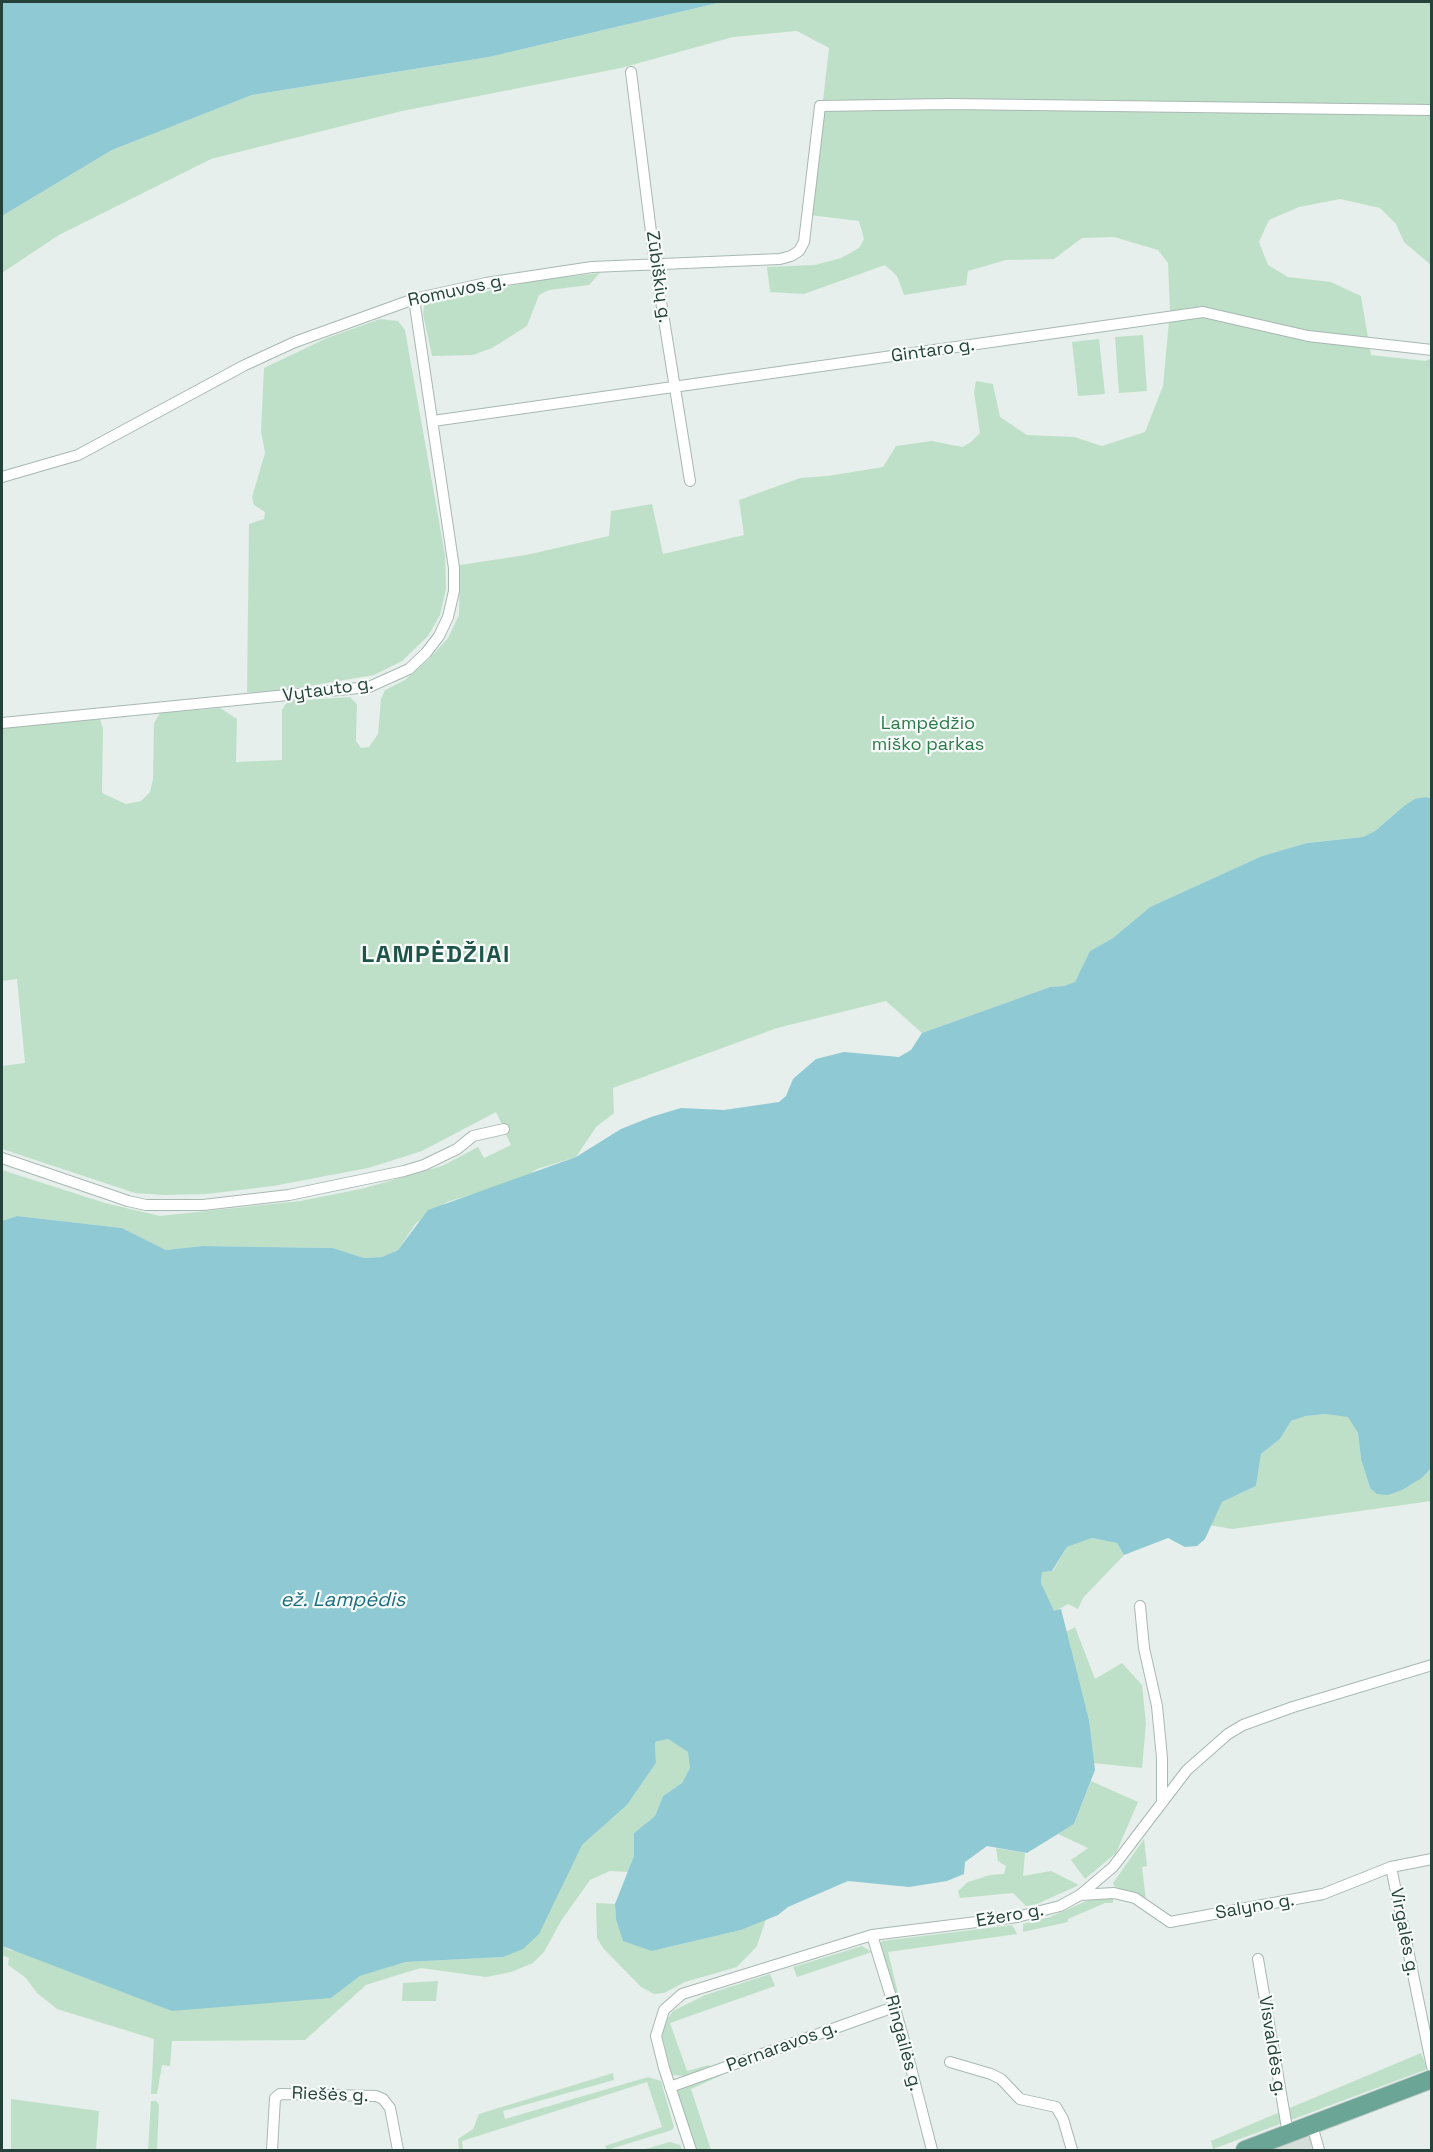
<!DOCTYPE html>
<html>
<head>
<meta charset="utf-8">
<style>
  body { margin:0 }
  #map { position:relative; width:1433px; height:2152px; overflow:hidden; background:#e6efeb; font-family:"Space Grotesk",sans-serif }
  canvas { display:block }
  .frame { position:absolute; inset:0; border:3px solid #24423a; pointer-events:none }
</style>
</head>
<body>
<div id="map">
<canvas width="1433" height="2152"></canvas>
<div class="frame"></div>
</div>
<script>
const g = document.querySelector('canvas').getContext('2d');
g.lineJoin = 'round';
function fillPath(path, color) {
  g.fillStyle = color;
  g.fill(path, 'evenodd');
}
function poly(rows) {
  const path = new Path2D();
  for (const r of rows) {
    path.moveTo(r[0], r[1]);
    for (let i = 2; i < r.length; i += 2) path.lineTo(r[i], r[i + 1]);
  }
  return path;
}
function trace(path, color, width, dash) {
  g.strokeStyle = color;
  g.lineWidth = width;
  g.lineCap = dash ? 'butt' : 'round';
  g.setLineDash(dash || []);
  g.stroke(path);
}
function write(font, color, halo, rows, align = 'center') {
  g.font = font + ' "Space Grotesk",sans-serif';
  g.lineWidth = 4.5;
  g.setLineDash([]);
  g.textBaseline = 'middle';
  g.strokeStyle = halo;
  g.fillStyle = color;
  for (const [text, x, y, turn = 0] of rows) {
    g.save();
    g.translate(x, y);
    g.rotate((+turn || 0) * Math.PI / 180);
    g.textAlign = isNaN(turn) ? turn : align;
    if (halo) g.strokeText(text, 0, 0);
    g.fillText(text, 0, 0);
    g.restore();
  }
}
fillPath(poly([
  [1311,2134,1314,2150,1267,2150]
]), '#d4dfda');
fillPath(poly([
  [722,2,1431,2,1431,265,1404,242,1396,224,1380,208,1340,199,1299,207,1269,220,1259,242,1268,265,1288,277,1331,282,1361,296,1371,355,1426,361,1431,358,1431,799,1426,797,1404,806,1375,831,1363,837,1307,843,1262,856,1150,907,1113,938,1090,951,1076,982,1064,986,1050,987,922,1033,886,1001,777,1028,613,1088,614,1113,596,1127,576,1157,537,1169,524,1178,447,1202,416,1223,398,1250,382,1257,364,1258,333,1248,202,1246,166,1250,122,1228,17,1216,2,1221,2,1170,105,1203,160,1216,300,1201,361,1189,442,1166,478,1147,484,1158,511,1145,496,1112,422,1151,368,1168,273,1186,207,1194,165,1195,135,1193,2,1149,2,1066,25,1063,17,979,2,981,2,728,100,719,103,728,102,793,126,804,141,801,150,792,153,779,154,723,160,713,220,708,237,719,236,762,282,760,282,710,285,705,290,701,350,697,357,704,356,741,361,748,369,747,378,734,381,699,385,690,405,680,429,659,448,638,459,615,460,565,526,555,609,536,611,511,652,504,663,554,744,535,739,500,800,478,828,476,883,467,896,446,932,441,962,447,971,442,980,433,974,392,976,381,993,384,1000,417,1027,435,1074,437,1102,446,1145,432,1163,386,1170,310,1168,263,1158,250,1114,237,1082,238,1054,259,1006,260,968,271,966,285,904,295,897,276,885,265,804,294,770,292,767,267,815,265,841,258,859,248,864,239,859,221,810,215,829,48,797,31,733,37,621,68,402,111,211,159,59,235,2,273,2,216,112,150,252,95,489,57],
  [600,273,589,285,549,290,539,295,527,326,492,348,473,355,432,356,423,314,424,305,533,281],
  [380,319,398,321,405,330,445,555,446,589,440,615,428,636,402,661,374,675,262,694,247,692,249,524,264,519,265,512,254,505,252,497,265,453,261,431,264,368,327,338],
  [1143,335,1147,391,1119,393,1115,337],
  [1099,339,1105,394,1078,396,1072,342],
  [1325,1414,1348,1416,1358,1433,1361,1459,1370,1488,1423,1477,1431,1468,1431,1501,1232,1529,1209,1525,1222,1502,1256,1486,1261,1454,1280,1439,1291,1421,1306,1416],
  [1092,1538,1117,1543,1124,1555,1083,1598,1078,1609,1068,1604,1054,1612,1041,1584,1042,1572,1053,1571,1067,1547],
  [1075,1627,1095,1679,1122,1663,1142,1685,1146,1723,1142,1768,1093,1763,1089,1720,1066,1632],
  [668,1739,689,1752,690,1768,682,1783,663,1796,655,1816,634,1833,634,1856,628,1872,610,1871,590,1880,561,1921,544,1952,533,1963,511,1972,486,1977,421,1968,391,1977,366,1985,305,2040,172,2041,170,2066,162,2065,157,2094,151,2094,154,2039,57,2009,37,1993,26,1978,8,1965,9,1958,2,1955,2,1946,9,1950,331,1998,360,1976,406,1962,503,1957,566,1876,582,1845,627,1805,656,1763,655,1742],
  [1091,1781,1138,1802,1116,1853,1085,1879,1071,1860,1088,1848,1058,1834,1074,1824],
  [1144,1839,1147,1866,1142,1867,1146,1901,1115,1887,1113,1883],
  [996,1848,1025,1853,1023,1876,1051,1871,1079,1885,1037,1904,1026,1906,1013,1893,960,1898,958,1891,968,1882,990,1875,1004,1874,1006,1866,998,1861],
  [1107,1897,1113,1899,1113,1903,1105,1903,1068,1919,1068,1922,1023,1932,1023,1924,1050,1917,1091,1899],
  [596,1903,615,1904,616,1919,652,1951,741,1930,766,1919,757,1946,737,1967,685,1982,664,1993,654,1994,641,1987,603,1948,597,1938],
  [1012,1925,1017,1934,888,1952,907,2030,880,1945,882,1941],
  [862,1946,872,1952,797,1977,793,1967],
  [770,1974,775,1986,670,2023,687,2071,709,2065,710,2067,685,2076,672,2075,662,2035,665,2022,673,2011,705,1995],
  [438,1981,436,2001,402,2001,403,1983],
  [1421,2053,1427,2068,1425,2070,1213,2149,1211,2141],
  [723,2071,724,2074,691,2089,711,2150,696,2150,677,2091,683,2085],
  [613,2073,614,2080,503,2111,505,2119,648,2077,661,2081,674,2127,672,2130,607,2150,605,2146,662,2127,647,2082,462,2141,463,2150,459,2150,458,2139,473,2129,479,2114],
  [11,2099,99,2111,96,2150,11,2150],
  [151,2101,156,2101,159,2105,157,2150,148,2150],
  [670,2142,680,2145,682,2150,642,2150]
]), '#bfe0c8');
fillPath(poly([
  [2,2,722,2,489,57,252,95,112,150,2,216],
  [1426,797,1432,799,1431,1468,1423,1477,1402,1490,1388,1495,1377,1494,1370,1488,1361,1459,1358,1433,1348,1417,1325,1414,1306,1416,1291,1421,1280,1439,1261,1454,1256,1486,1222,1502,1205,1539,1197,1546,1185,1547,1168,1538,1124,1555,1117,1543,1092,1538,1067,1547,1052,1571,1042,1572,1041,1583,1054,1611,1061,1609,1089,1720,1095,1770,1074,1824,1027,1853,987,1846,965,1862,964,1874,947,1881,909,1887,848,1881,788,1907,778,1915,741,1930,652,1951,623,1941,616,1919,615,1904,634,1856,634,1833,655,1816,663,1796,682,1783,690,1768,688,1752,668,1739,655,1742,656,1763,627,1805,582,1845,539,1934,523,1949,503,1957,406,1962,360,1976,331,1998,172,2011,2,1946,2,1221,17,1216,122,1228,166,1250,202,1246,333,1248,364,1258,382,1257,398,1250,428,1210,576,1157,621,1129,651,1117,681,1108,724,1110,779,1102,786,1096,793,1079,816,1059,844,1052,899,1057,911,1050,922,1033,1050,987,1064,986,1075,982,1090,951,1113,938,1150,907,1262,856,1307,843,1363,837,1375,831,1404,806,1415,799]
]), '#8ec9d4');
const street = poly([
  [631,72,655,264,690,481],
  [433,421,1203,312,1308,336,1432,350],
  [2,477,78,455,245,365,295,342,414,299,486,283,592,267,780,259,791,256,799,251,804,242,820,106,949,104,1432,110],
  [2,723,369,687,409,669,426,653,439,636,448,617,454,591,454,568,414,299],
  [2,1158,128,1201,146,1205,203,1205,289,1195,404,1171,424,1165,457,1149,473,1136,504,1129],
  [1140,1606,1144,1648,1157,1706,1162,1758,1162,1801],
  [1391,1867,1432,2067],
  [1080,1895,1114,1893,1135,1898,1170,1922,1323,1894,1391,1867,1432,1859],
  [872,1935,902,2033,932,2150],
  [1258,1959,1288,2134],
  [950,2062,991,2074,1001,2079,1020,2099,1056,2107,1063,2119,1072,2150],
  [670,2087,894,2007],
  [1312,2125,1319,2150],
  [272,2150,275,2098,280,2094,376,2096,383,2099,390,2108,398,2150],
  [691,2150,664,2068,656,2036,664,2010,682,1994,872,1935,1017,1917,1060,1906,1080,1895,1113,1867,1187,1770,1228,1734,1243,1725,1293,1707,1432,1665]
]);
const primary = poly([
  [1245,2150,1432,2079]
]);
trace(street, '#a8b8b2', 12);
trace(primary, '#c2cac8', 20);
trace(street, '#fff', 10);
trace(primary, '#6aa596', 18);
write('18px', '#24423a', '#f7fbf9', [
  ["Zūbiškių g.",658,277,82],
  ["Romuvos g.",457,291,-12],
  ["Gintaro g.",933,351,-8],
  ["Vytauto g.",328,690,-8],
  ["Salyno g.",1255,1907,-10],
  ["Ežero g.",1010,1916,-10],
  ["Virgalės g.",1404,1932,79],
  ["Ringailės g.",903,2043,75],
  ["Visvaldės g.",1272,2046,81],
  ["Pernaravos g.",782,2047,-20],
  ["Riešės g.",330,2095,2]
]);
write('18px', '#2d7a4b', '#f7fbf9', [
  ["Lampėdžio",928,724],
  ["miško parkas",928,745]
]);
write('italic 20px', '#1c6f80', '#f7fbf9', [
  ["ež. Lampėdis",343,1601]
]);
g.letterSpacing = '1.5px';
write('bold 24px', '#1f5548', '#f7fbf9', [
  ["LAMPĖDŽIAI",436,955]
]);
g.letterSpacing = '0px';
</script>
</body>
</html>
